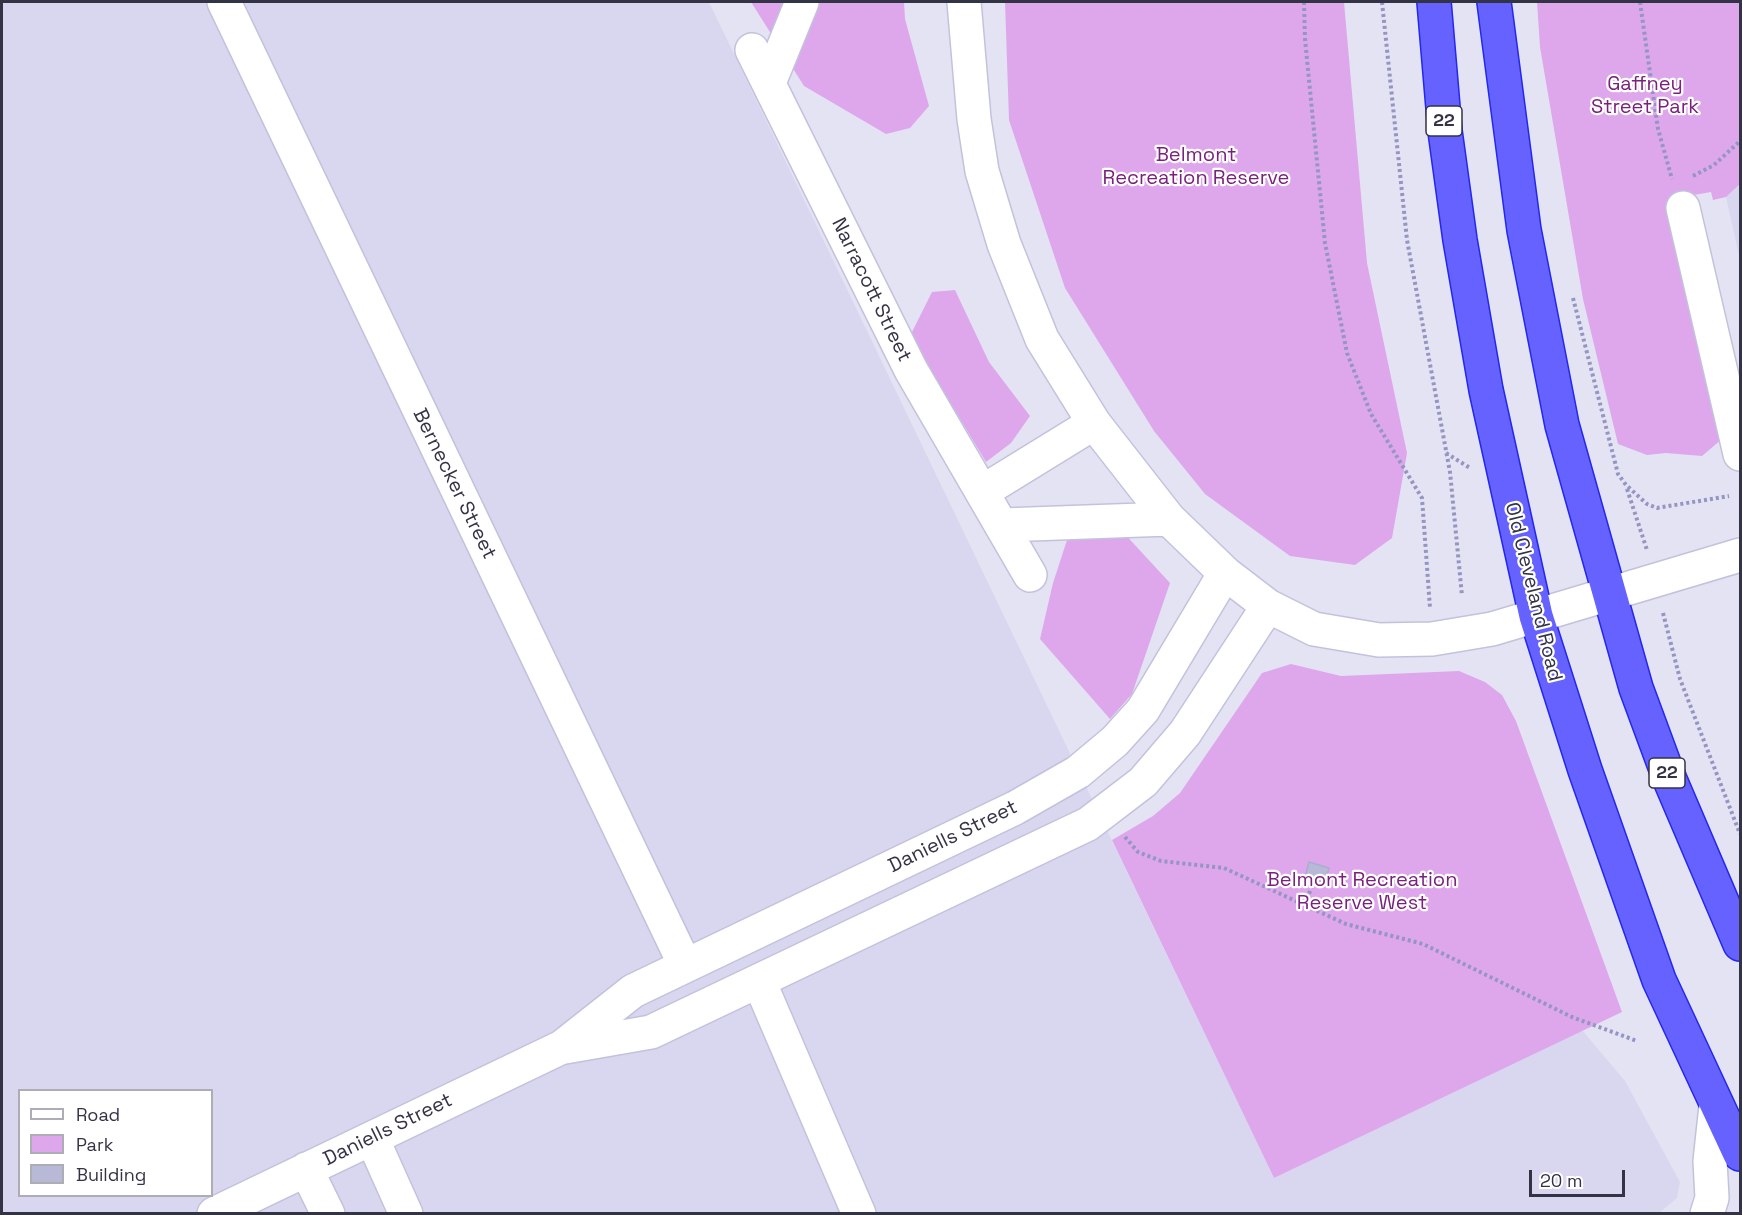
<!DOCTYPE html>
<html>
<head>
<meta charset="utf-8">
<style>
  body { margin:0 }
  #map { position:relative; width:1742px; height:1215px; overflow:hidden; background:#e4e3f3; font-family:"Space Grotesk",sans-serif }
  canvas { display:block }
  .frame { position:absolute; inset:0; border:3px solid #333346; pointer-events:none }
  .legend { position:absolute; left:18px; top:1089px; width:195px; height:108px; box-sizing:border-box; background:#fff; border:2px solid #adadb5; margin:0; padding:8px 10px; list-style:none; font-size:18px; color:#333346 }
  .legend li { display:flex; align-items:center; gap:12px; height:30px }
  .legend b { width:30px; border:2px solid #adadb5 }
  .scale { position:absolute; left:1529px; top:1170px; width:96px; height:27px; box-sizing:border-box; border:3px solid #333346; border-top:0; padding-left:8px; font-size:18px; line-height:21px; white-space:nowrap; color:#333346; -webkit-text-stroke:4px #fff; paint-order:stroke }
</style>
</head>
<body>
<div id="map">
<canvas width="1742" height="1215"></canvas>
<div class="frame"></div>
<ul class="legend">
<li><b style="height:8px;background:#fff"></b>Road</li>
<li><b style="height:16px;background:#dea7ec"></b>Park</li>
<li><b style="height:16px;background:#b7b9d6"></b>Building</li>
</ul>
<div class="scale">20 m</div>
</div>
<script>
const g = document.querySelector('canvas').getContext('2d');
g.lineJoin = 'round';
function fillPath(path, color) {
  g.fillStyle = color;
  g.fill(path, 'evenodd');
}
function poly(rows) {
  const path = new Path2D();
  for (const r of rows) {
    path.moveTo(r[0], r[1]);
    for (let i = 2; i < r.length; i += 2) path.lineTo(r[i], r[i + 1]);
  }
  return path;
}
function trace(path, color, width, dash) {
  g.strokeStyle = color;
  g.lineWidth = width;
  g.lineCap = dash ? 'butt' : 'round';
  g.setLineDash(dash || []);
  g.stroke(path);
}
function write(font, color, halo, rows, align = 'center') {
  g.font = font + ' "Space Grotesk",sans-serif';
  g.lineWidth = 4.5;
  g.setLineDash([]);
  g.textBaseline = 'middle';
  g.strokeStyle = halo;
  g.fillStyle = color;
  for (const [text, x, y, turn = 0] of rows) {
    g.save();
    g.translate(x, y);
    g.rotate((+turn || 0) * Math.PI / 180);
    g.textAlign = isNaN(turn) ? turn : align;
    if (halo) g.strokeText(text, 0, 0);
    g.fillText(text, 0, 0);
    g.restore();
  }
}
fillPath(poly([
  [2,2,709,2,1274,1178,1582,1030,1625,1081,1680,1182,1677,1198,1658,1214,2,1214],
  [20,1090,212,1090,212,1196,20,1196],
  [1740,184,1740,260,1726,197]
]), '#d8d7ef');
fillPath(poly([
  [751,2,904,2,905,19,929,106,910,128,886,134,804,86],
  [1005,2,1344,2,1367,263,1407,453,1392,538,1355,565,1290,556,1205,494,1154,431,1065,288,1009,120],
  [1537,2,1740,2,1740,184,1726,197,1713,200,1711,192,1671,199,1722,439,1702,456,1666,453,1647,455,1618,444,1583,299,1540,47],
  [955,290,989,362,1030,416,1011,443,986,462,910,336,932,292],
  [1122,531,1170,583,1132,694,1110,719,1040,639,1053,583,1067,540],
  [1291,664,1341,676,1459,671,1485,682,1502,695,1516,721,1622,1012,1274,1178,1112,840,1153,816,1180,793,1262,673]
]), '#dea7ec');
const building = poly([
  [1309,862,1329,868,1324,886,1304,881,1309,862]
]);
fillPath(building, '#b7b9d6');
trace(building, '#aaacd1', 1.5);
const minor = poly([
  [224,2,685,965],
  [964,2,974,119,982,171,1004,244,1042,339,1094,423,1169,519,1225,573,1268,606,1314,629,1379,640,1432,639,1492,629,1740,555],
  [752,50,911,370,1030,575],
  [769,83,802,2],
  [1683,208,1740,454],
  [982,492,1094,423],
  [1003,525,1169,519],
  [759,981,859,1214],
  [565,1047,651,1032,1088,824,1143,782,1185,733,1268,606],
  [372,1138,406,1214],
  [306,1169,328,1214],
  [214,1214,562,1047,633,991,1015,808,1078,772,1115,741,1143,710,1225,573],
  [1707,1214,1712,1198,1710,1161,1716,1106]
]);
const highway = poly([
  [1434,2,1445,131,1460,240,1486,390,1536,616,1585,770,1659,980,1740,1154],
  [1494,2,1524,230,1562,425,1636,688,1670,780,1740,944]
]);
trace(minor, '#c2c2dd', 36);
trace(highway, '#2428ec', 36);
trace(poly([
  [1304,2,1305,39,1325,243,1347,353,1371,414,1422,498,1430,608],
  [1382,2,1407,240,1450,472,1462,596],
  [1640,2,1658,129,1672,179],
  [1693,176,1714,165,1740,141],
  [1573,298,1618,474,1626,485,1647,504,1657,508,1729,496],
  [1446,453,1470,468],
  [1627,489,1647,550],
  [1663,613,1680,679,1740,834],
  [1125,837,1138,852,1161,861,1224,868,1346,924,1423,944,1572,1017,1637,1041],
  [1305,905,1313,883]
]), '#9595c3', 4, [3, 3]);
trace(minor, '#fff', 33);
trace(highway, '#6562ff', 33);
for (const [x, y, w] of [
  [1444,121,36],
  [1667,773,36]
]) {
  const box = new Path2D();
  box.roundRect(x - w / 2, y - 15, w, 30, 4.5);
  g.fillStyle = '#fff';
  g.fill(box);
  trace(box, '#333346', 1.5);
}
write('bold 18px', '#333346', null, [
  ["22",1444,121],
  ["22",1667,773]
]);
write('20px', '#79217c', '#fff', [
  ["Gaffney",1645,85],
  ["Street Park",1645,108],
  ["Belmont",1196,156],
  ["Recreation Reserve",1196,179],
  ["Belmont Recreation",1362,881],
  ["Reserve West",1362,904]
]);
write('20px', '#333346', '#fff', [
  ["Narracott Street",871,290,64],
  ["Bernecker Street",454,484,64],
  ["Old Cleveland Road",1533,592,76],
  ["Daniells Street",953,837,-26],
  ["Daniells Street",388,1130,-26]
]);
</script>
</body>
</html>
